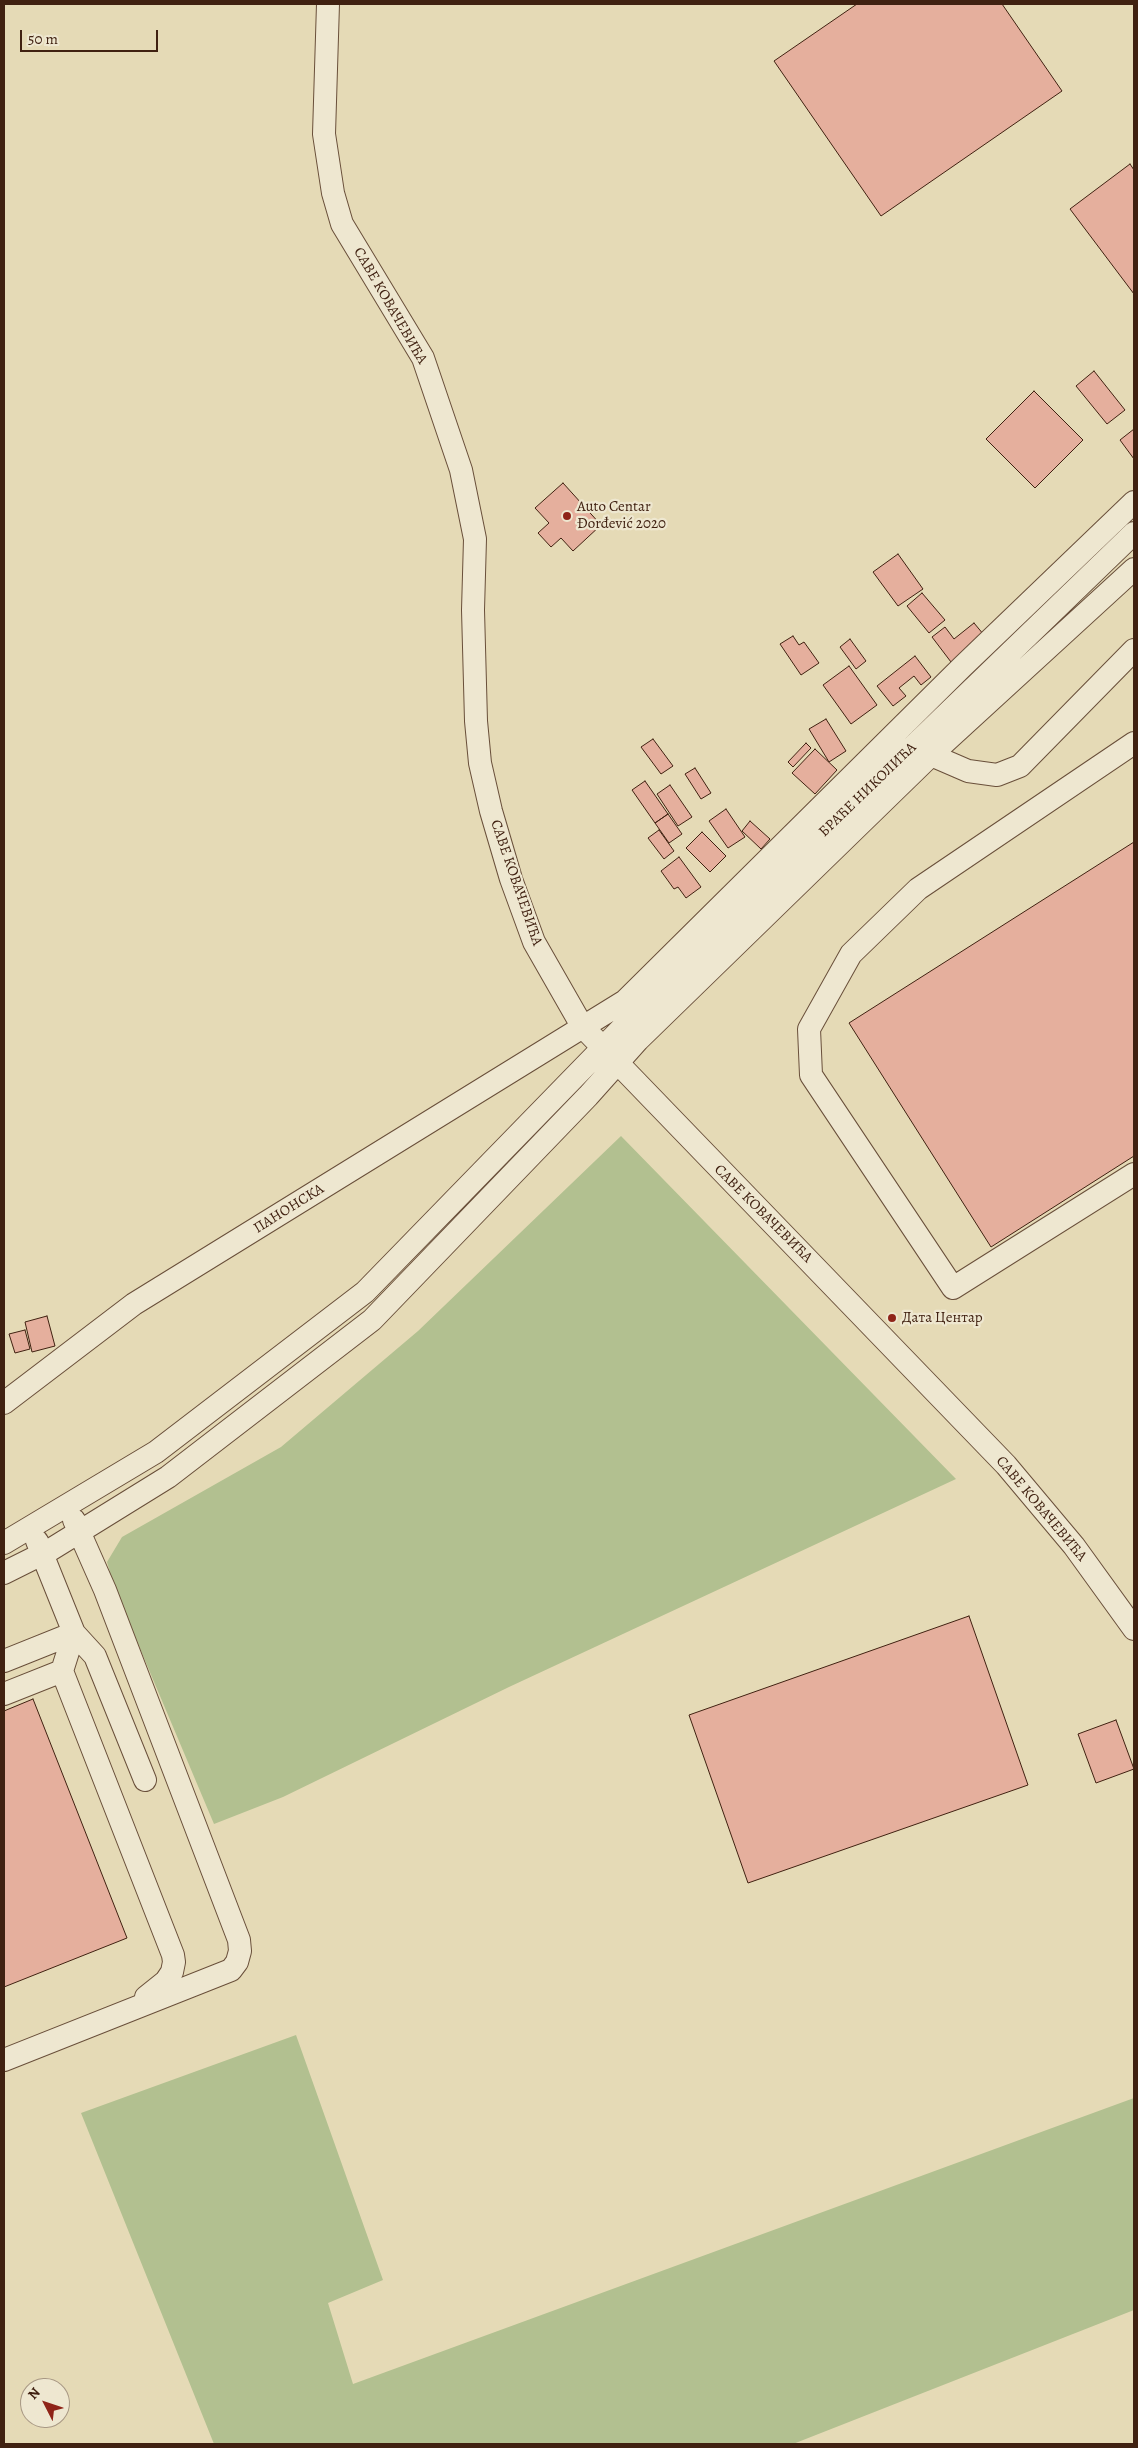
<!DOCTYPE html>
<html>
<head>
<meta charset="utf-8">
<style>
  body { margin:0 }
  #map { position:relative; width:1138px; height:2448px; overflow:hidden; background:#e5dab6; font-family:Alegreya,serif }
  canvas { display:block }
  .frame { position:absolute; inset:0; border:5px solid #402111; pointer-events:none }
  .north { position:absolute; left:20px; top:2378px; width:50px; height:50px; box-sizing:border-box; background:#eee7d0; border:1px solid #a89884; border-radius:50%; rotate:311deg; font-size:14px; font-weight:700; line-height:20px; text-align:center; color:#402111 }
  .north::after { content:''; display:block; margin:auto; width:18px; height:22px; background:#8f2418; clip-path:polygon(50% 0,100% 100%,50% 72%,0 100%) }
  .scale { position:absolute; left:20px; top:30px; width:138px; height:22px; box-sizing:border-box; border:2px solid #402111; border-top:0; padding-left:6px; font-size:15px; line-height:18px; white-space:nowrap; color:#402111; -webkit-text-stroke:4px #eee7d0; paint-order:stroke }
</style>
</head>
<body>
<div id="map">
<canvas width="1138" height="2448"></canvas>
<div class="frame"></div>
<div class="north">N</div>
<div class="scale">50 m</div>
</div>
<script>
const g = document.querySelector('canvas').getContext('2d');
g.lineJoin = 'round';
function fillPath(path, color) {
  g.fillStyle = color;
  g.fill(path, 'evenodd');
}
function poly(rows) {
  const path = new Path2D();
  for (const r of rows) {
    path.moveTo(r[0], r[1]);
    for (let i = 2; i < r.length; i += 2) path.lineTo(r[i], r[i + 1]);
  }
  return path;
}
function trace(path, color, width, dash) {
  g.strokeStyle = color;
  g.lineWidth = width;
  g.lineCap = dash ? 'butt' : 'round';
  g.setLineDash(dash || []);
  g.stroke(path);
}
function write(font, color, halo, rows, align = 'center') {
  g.font = font + ' Alegreya,serif';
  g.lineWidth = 4.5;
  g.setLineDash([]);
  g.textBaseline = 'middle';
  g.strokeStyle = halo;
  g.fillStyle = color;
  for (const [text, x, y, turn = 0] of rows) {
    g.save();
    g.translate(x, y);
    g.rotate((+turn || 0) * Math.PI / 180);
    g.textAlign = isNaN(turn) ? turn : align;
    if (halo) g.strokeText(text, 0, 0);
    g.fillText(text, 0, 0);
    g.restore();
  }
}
fillPath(poly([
  [621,1136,956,1479,509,1687,283,1797,214,1824,114,1587,107,1562,122,1537,281,1447,418,1331],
  [296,2035,383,2280,328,2303,353,2384,1134,2098,1134,2310,793,2444,214,2444,81,2113]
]), '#b2c090');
const building = poly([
  [857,4,1002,4,1062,91,881,216,774,61,857,4],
  [1130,164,1134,170,1134,294,1070,209,1130,164],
  [1094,371,1125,410,1107,424,1076,386,1094,371],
  [1034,391,1083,440,1035,488,986,439,1034,391],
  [1134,429,1134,459,1120,440,1134,429],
  [563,483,601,525,573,551,561,538,551,547,538,533,549,523,535,508,563,483],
  [898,554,923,589,898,606,873,572,898,554],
  [922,593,945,620,929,633,907,606,922,593],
  [974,623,984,635,951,662,932,637,945,627,954,639,974,623],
  [793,636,799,645,804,642,819,663,801,675,780,644,793,636],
  [850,639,866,661,856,669,840,647,850,639],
  [915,656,931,677,921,685,914,676,899,688,906,696,893,706,877,686,915,656],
  [849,666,877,705,851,724,823,685,849,666],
  [826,719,846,751,829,762,809,729,826,719],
  [653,739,673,766,661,774,641,747,653,739],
  [806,743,811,748,793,767,788,762,806,743],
  [815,749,837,770,815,794,792,773,815,749],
  [695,768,711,793,701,799,685,774,695,768],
  [645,781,668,814,655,823,632,790,645,781],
  [670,785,692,817,678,826,657,794,670,785],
  [726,809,745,837,728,848,709,821,726,809],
  [668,814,682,834,669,843,655,823,668,814],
  [750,821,770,839,761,849,742,831,750,821],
  [659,830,674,851,664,859,648,838,659,830],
  [702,832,726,856,710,872,686,848,702,832],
  [1134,842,1134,1156,991,1247,849,1023,1134,842],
  [679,857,701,887,686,898,678,887,674,889,661,871,679,857],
  [47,1316,55,1346,32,1352,25,1322,47,1316],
  [25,1330,30,1349,15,1353,9,1334,25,1330],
  [969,1616,1028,1785,748,1883,689,1715,969,1616],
  [33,1699,127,1938,4,1987,4,1711,33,1699],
  [1116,1720,1134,1769,1096,1783,1078,1734,1116,1720]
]);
fillPath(building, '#e5af9d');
trace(building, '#402111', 1);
const minor = poly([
  [328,4,324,134,333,193,342,224,423,358,461,470,475,539,473,610,476,721,480,763,491,811,511,879,534,942,582,1026,1006,1465,1074,1546,1134,1629],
  [1134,743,918,889,851,954,809,1029,811,1075,953,1288,1134,1174],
  [931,755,968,771,997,775,1020,766,1134,650],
  [4,1403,134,1304,625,1001,962,667,1134,502],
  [4,1543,156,1452,365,1292,625,1025,1134,533],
  [4,1573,50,1550,168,1477,372,1320,588,1096,638,1040,931,755,1134,569],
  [4,1661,74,1633,95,1656,145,1780],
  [62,1671,173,1955,174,1962,172,1972,166,1981,146,1997],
  [4,1694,62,1671,74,1633,37,1541],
  [4,2060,231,1970,237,1962,240,1951,239,1940,105,1590,74,1520]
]);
trace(minor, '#694f3a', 24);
trace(minor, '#eee7d0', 22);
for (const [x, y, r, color] of [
  [567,516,5,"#8f2418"],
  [892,1318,5,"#8f2418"]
]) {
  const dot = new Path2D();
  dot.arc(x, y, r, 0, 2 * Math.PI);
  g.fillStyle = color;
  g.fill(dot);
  trace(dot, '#eee7d0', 2);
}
write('15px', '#402111', '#eee7d0', [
  ["САВЕ КОВАЧЕВИЋА",390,306,60],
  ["БРАЋЕ НИКОЛИЋА",868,790,-44],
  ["САВЕ КОВАЧЕВИЋА",516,883,71],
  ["ПАНОНСКА",289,1209,-32],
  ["САВЕ КОВАЧЕВИЋА",763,1214,45],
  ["САВЕ КОВАЧЕВИЋА",1041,1509,50]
]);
write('15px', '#402111', '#eee7d0', [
  ["Auto Centar",577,507],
  ["Đorđević 2020",577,524],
  ["Дата Центар",902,1318]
], 'left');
</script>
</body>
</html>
